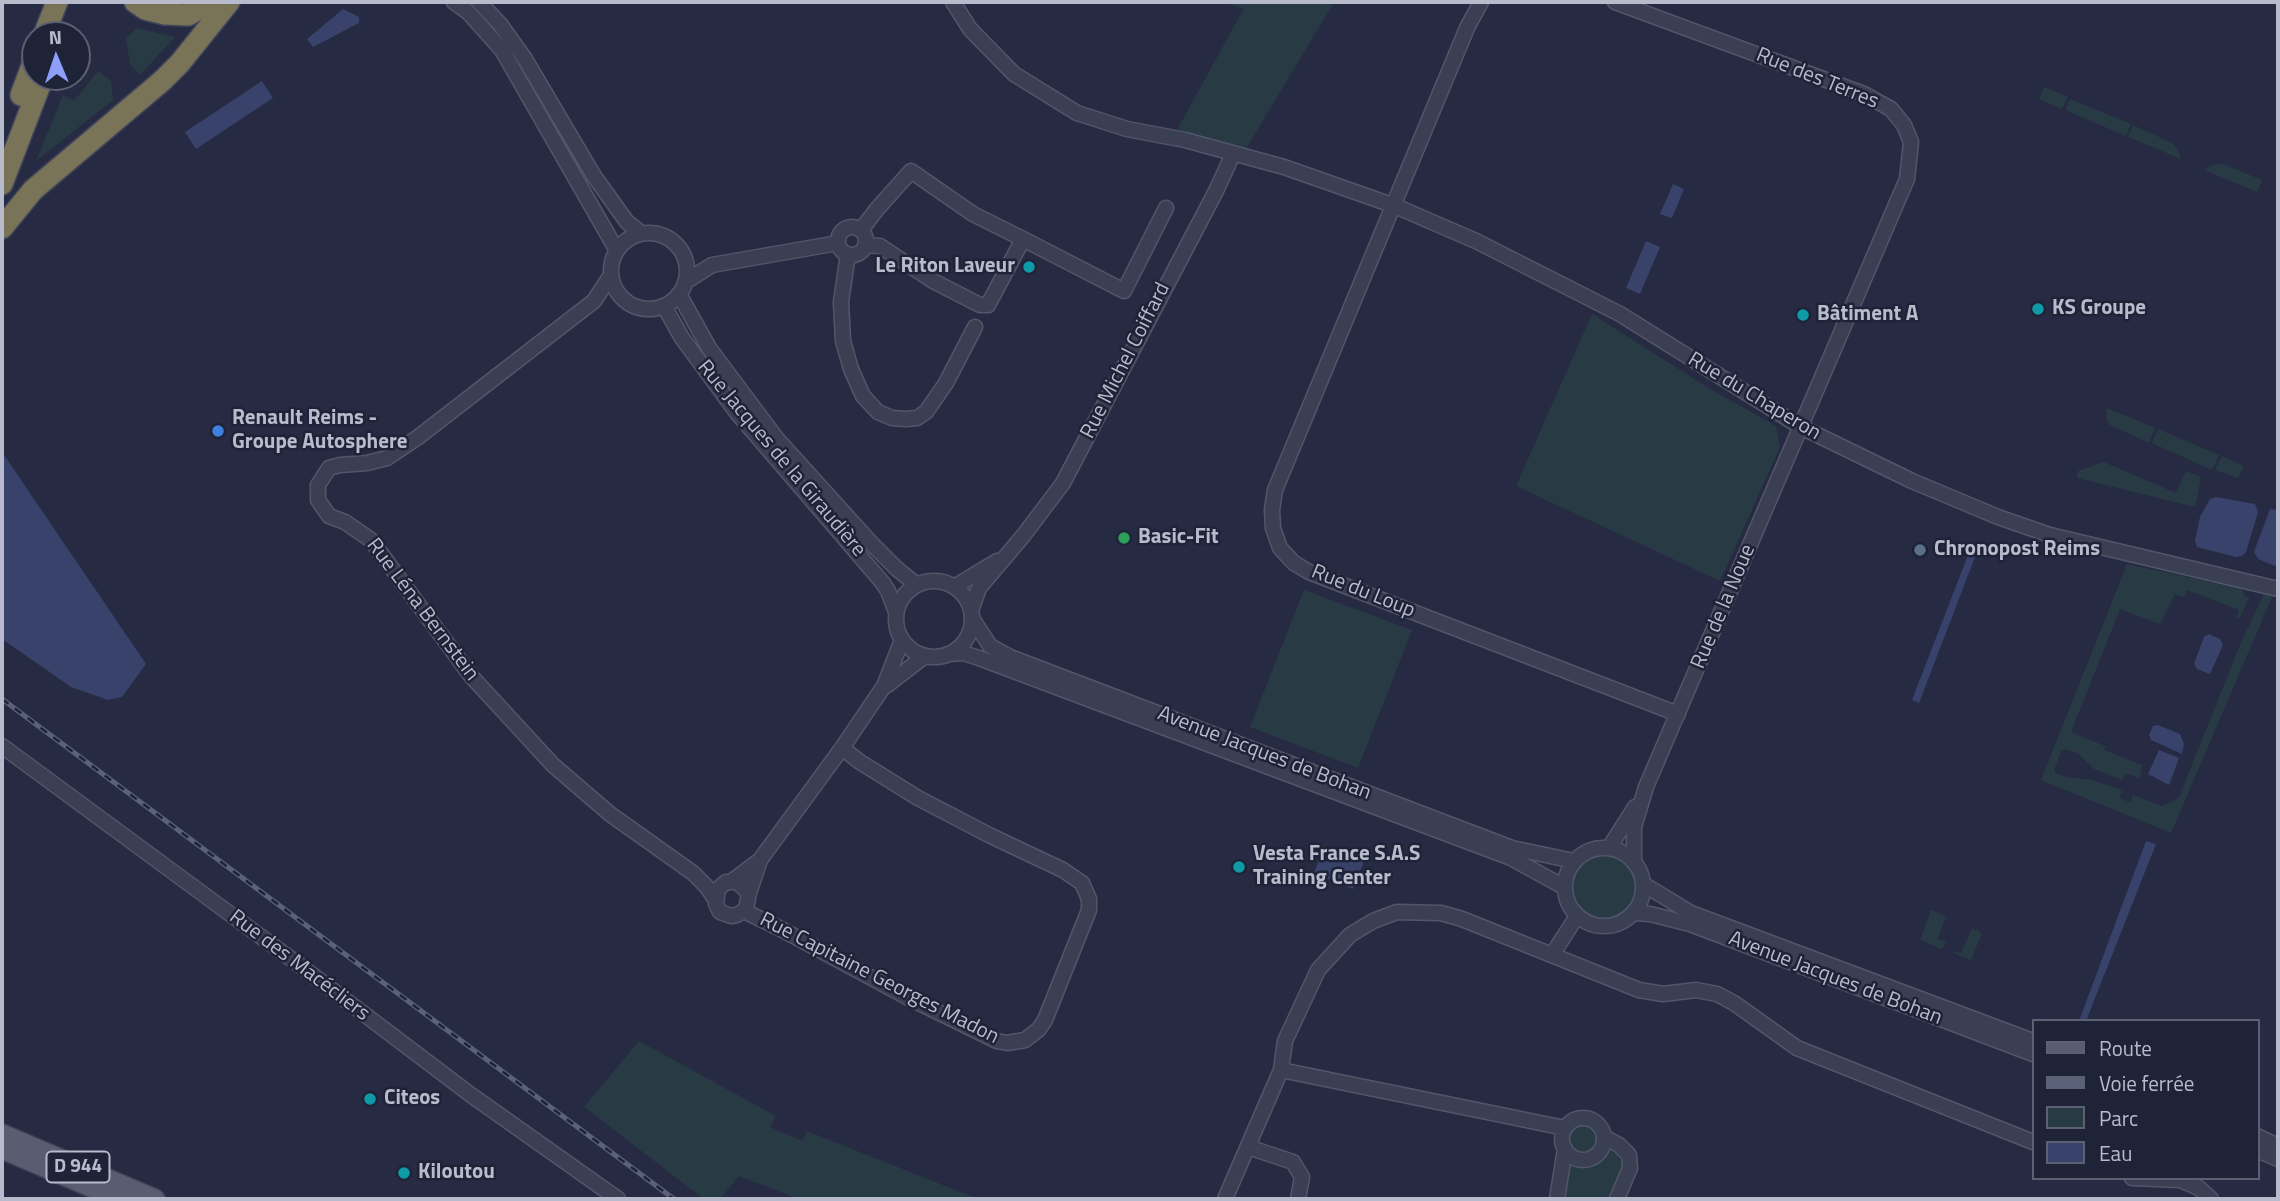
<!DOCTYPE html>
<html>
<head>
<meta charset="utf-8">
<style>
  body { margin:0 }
  #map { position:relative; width:2280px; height:1201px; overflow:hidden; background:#262b43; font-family:"Titillium Web",sans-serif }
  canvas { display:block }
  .frame { position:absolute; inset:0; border:4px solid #b8bbcc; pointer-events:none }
  .legend { position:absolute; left:2032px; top:1019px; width:228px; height:161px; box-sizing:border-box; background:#1f2338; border:2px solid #5c6073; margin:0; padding:9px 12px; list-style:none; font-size:21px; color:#b8bbcc }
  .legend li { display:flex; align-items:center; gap:14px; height:35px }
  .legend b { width:35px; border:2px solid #5c6073 }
  .north { position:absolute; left:21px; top:21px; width:70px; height:70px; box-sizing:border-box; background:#1f2338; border:2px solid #5c6073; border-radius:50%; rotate:358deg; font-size:19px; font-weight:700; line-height:28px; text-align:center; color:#b8bbcc }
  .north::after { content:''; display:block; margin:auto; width:24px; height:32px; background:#8e9efb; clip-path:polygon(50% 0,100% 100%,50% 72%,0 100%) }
</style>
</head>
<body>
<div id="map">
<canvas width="2280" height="1201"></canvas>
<div class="frame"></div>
<ul class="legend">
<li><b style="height:9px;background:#585d72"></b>Route</li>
<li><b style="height:9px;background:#5c617a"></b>Voie ferrée</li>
<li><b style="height:19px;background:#283a44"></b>Parc</li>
<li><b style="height:19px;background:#39426a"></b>Eau</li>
</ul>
<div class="north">N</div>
</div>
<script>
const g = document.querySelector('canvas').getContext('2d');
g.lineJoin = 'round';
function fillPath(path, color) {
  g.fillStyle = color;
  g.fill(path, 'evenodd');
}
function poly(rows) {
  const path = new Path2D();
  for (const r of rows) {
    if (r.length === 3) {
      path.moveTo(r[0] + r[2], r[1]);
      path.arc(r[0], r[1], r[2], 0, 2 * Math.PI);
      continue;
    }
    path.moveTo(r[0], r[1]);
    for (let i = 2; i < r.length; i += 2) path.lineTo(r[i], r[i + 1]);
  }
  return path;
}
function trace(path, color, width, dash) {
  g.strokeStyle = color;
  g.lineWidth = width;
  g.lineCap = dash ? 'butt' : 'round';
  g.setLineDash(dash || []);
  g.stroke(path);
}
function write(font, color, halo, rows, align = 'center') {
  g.font = font + ' "Titillium Web",sans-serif';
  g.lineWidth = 5;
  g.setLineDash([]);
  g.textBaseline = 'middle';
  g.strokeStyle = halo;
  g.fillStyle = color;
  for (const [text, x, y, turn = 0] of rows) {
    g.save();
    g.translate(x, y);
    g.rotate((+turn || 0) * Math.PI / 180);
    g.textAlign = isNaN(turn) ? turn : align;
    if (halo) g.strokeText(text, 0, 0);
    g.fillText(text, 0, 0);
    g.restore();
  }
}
fillPath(poly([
  [1218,2,1334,2,1246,149,1177,130,1244,8],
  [137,28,175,37,140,75,130,64,126,38],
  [98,71,111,81,113,100,36,161,63,95,74,101],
  [2044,87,2068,97,2062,109,2039,99],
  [2070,99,2131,124,2126,136,2065,110],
  [2133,125,2172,143,2178,150,2181,159,2128,137],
  [2223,164,2262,180,2257,192,2204,170,2213,165],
  [1592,314,1710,389,1776,426,1780,447,1720,581,1516,486],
  [2107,408,2155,428,2149,443,2110,425,2106,418],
  [2158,429,2219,455,2212,470,2152,443],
  [2222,456,2244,466,2238,478,2215,470],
  [2104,462,2176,493,2186,471,2201,477,2195,507,2077,478,2078,471],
  [2127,564,2243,589,2244,596,2249,598,2240,618,2237,618,2239,610,2187,590,2184,597,2175,594,2160,624,2120,609,2071,732,2105,746,2104,750,2142,765,2140,778,2126,773,2122,780,2094,769,2077,753,2064,749,2061,750,2054,772,2066,777,2092,780,2119,789,2122,791,2119,798,2130,802,2133,795,2162,806,2174,801,2179,797,2242,640,2264,594,2272,597,2171,833,2041,780],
  [1304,590,1412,630,1358,768,1250,727],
  [1604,887,31],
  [1931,910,1946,916,1938,939,1946,942,1942,949,1920,940],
  [1972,928,1982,933,1971,960,1953,953,1954,951,1961,953],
  [639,1041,776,1116,770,1127,802,1141,807,1131,978,1199,799,1199,739,1176,720,1199,704,1199,584,1107],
  [1584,1139,15],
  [1609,1147,1619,1157,1622,1166,1609,1199,1559,1199,1567,1159,1579,1165,1591,1164,1602,1158]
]), '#283a44');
fillPath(poly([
  [343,9,359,17,359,23,313,47,307,39],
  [262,81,273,98,196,149,185,132],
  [1673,184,1684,189,1672,218,1660,214],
  [1646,241,1660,247,1640,294,1626,288],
  [2,452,146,664,122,697,108,700,71,687,2,639],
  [2216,497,2255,504,2258,512,2246,552,2242,556,2236,557,2197,547,2195,541,2200,517,2210,499],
  [2270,509,2278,510,2278,565,2275,566,2258,559,2254,552],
  [1973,542,1980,544,1919,703,1912,700],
  [2209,634,2220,639,2223,645,2210,674,2197,669,2194,664,2204,637],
  [2158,725,2180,734,2184,744,2182,754,2151,740,2149,735,2153,726],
  [2159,750,2179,758,2169,785,2148,774],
  [2146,841,2156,844,2086,1021,2079,1021],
  [1324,846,1364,861,1353,889,1314,873]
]), '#39426a');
const minor = poly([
  [454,2,468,12,502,50,616,249],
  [479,2,500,24,525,59,594,176,627,222,641,233],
  [953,2,970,29,1014,74,1077,113,1127,129,1185,140,1284,167,1395,206,1476,241,1620,314,1801,427,1912,481,1998,517,2050,535,2278,589],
  [1481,2,1467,28,1275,490,1272,510,1273,528,1280,548,1294,563,1309,572,1678,714],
  [1615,2,1864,94,1891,109,1904,125,1911,142,1907,179,1646,787,1634,827,1634,861],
  [852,241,14],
  [861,230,877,209,911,171,973,214,1023,239,988,305,980,305,933,281,880,246,865,245],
  [649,271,38],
  [1023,239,1124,291,1166,208],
  [848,254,841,302,843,341,851,369,863,396,878,412,892,418,906,419,917,418,926,412,946,383,975,327],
  [611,275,594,301,417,438,387,458,367,463,340,465,329,468,318,485,318,500,329,516,345,522,371,540,471,676,553,765,610,814,693,873,706,886,715,899],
  [685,282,712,265,838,243],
  [679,294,709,348,777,439,871,543,897,569,917,585],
  [664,306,682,338,737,413,882,582,888,591,896,612],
  [934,619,38],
  [954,587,997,561],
  [971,611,979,588,1023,536,1063,483,1216,191,1233,154],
  [972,618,990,646,1010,657,1512,848,1574,861],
  [948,654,963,653,979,658,1511,858,1564,887],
  [886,686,925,656],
  [2,746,298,964,471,1095,618,1199],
  [1604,887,39],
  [1609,848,1635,807],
  [732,881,760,860,842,748,884,686,902,640],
  [1643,884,1691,913,2033,1041],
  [749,893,737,882,726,882,718,889,716,904,720,912,731,916,737,915,746,909,749,893,760,860],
  [744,911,779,928,907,997,997,1041,1007,1043,1025,1040,1039,1029,1045,1020,1089,910,1089,899,1082,883,1063,870,991,836,918,798,860,762,842,748],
  [1634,913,1650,914,1690,924,2033,1054],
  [1552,955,1577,916],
  [1281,1070,1565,1128],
  [1583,1139,21],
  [2257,1136,2278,1146],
  [1604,1137,1619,1145,1629,1155,1630,1168,1617,1199],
  [1248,1147,1293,1162,1302,1177,1298,1199],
  [2257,1150,2278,1159],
  [2132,1178,2180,1180,2199,1188,2211,1199],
  [1225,1199,1281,1070,1285,1041,1318,970,1350,935,1373,921,1397,912,1441,913,1462,919,1639,990,1663,994,1696,990,1717,994,1734,1003,1797,1048,2033,1142],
  [1557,1199,1565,1149]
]);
const major = poly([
  [2,1134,155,1199],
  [2,1149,119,1199]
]);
const highway = poly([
  [135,2,145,9,165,14,188,15,211,2],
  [44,35,57,2],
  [21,95,35,58],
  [2,184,43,77],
  [2,228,33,190,162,81,180,63,229,2]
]);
trace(minor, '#53566a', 17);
trace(major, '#414559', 22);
trace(highway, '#42465a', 24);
trace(minor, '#3a3f53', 14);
trace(major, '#585d72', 19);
trace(highway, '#797457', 21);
const rail = poly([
  [2,699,674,1199]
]);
trace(rail, '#5c617a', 5);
trace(rail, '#1f2338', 2.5, [8]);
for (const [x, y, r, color] of [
  [1029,267,7,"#0f9aa8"],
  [2038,309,7,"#0f9aa8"],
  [1803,315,7,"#0f9aa8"],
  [218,431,7,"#3f7fe0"],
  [1124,538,7,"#2e9e5b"],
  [1920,550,7,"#5c6f8a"],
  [1239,867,7,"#0f9aa8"],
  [370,1099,7,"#0f9aa8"],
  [404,1173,7,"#0f9aa8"]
]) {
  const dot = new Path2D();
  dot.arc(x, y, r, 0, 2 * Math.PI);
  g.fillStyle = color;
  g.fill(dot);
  trace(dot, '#1f2338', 2.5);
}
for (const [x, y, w] of [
  [78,1167,63]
]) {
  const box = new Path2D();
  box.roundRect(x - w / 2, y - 15.5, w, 31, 5);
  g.fillStyle = '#1f2338';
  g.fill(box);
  trace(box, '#b8bbcc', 2);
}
write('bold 19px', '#b8bbcc', null, [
  ["D 944",78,1167]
]);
write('21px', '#b8bbcc', '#1f2338', [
  ["Rue des Terres",1817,79,22],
  ["Rue Michel Coiffard",1126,361,-63],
  ["Rue du Chaperon",1754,397,31],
  ["Rue Jacques de la Giraudière",781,459,50],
  ["Rue du Loup",1363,592,22],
  ["Rue de la Noue",1724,607,-67],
  ["Rue Léna Bernstein",422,610,53],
  ["Avenue Jacques de Bohan",1264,754,21],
  ["Rue des Macécliers",299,966,37],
  ["Rue Capitaine Georges Madon",879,979,27],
  ["Avenue Jacques de Bohan",1835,979,21]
]);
write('bold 21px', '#b8bbcc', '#1f2338', [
  ["Le Riton Laveur",1015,267,"right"],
  ["KS Groupe",2052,309],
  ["Bâtiment A",1817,315],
  ["Renault Reims -",232,419],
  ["Groupe Autosphere",232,443],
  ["Basic-Fit",1138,538],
  ["Chronopost Reims",1934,550],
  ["Vesta France S.A.S",1253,855],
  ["Training Center",1253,879],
  ["Citeos",384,1099],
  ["Kiloutou",418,1173]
], 'left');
</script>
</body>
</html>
